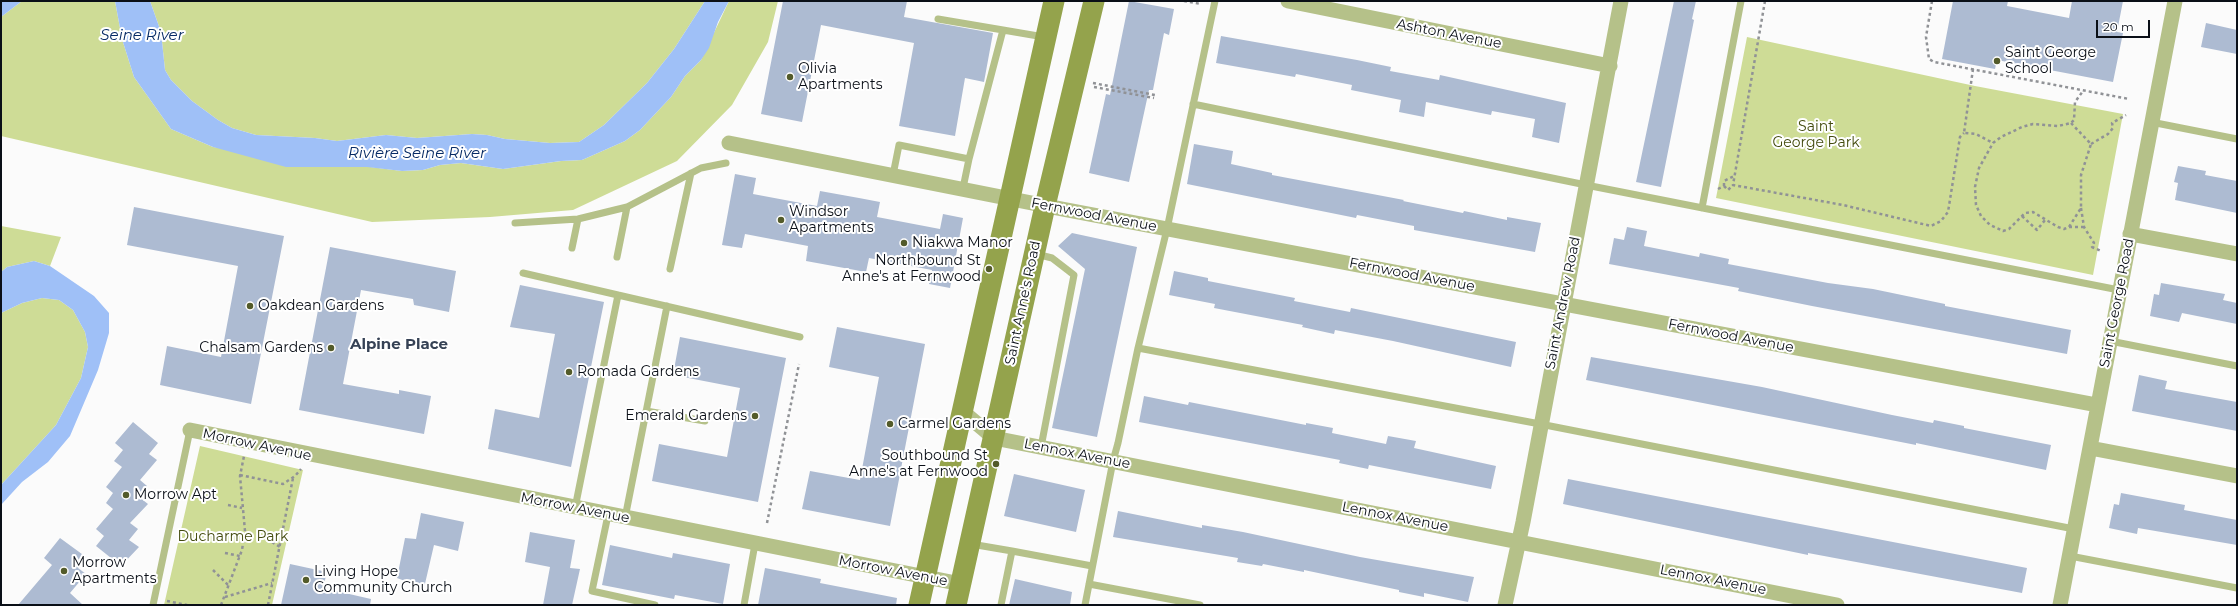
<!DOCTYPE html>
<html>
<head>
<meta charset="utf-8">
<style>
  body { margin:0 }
  #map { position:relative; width:2238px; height:606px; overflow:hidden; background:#fbfbfb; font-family:Montserrat,sans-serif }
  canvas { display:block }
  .frame { position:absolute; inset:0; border:2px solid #0a0f17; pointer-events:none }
  .scale { position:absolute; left:2096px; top:20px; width:54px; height:18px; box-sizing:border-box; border:2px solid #0a0f17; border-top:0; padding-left:5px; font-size:12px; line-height:14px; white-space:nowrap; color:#0a0f17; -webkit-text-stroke:3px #fff; paint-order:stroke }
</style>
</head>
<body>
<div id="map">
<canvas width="2238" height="606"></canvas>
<div class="frame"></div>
<div class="scale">20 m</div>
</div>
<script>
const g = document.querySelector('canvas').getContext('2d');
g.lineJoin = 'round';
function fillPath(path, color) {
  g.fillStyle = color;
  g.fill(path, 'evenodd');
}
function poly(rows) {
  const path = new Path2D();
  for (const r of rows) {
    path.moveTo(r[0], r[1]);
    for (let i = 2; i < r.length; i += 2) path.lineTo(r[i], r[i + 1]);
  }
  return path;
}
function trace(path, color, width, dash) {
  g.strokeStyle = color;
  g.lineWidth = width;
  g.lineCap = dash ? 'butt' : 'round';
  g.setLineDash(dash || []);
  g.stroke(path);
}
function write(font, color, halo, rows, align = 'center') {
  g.font = font + ' Montserrat,sans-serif';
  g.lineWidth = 4;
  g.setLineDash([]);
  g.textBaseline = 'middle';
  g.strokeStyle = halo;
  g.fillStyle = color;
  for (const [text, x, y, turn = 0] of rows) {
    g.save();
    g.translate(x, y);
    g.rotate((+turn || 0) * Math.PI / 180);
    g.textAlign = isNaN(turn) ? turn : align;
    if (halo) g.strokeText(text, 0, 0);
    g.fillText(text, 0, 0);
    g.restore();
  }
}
fillPath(poly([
  [22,1,115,1,122,39,134,77,171,129,213,147,402,171,423,170,440,165,461,163,503,169,561,161,582,160,625,141,640,130,671,97,685,76,701,60,729,1,778,1,768,42,732,105,677,161,573,210,490,217,372,222,1,136,1,17],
  [150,1,705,1,674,49,647,83,604,125,579,142,550,143,505,139,487,135,472,134,417,138,386,135,337,141,315,138,256,135,232,128,218,120,192,101,171,80,165,70,161,32],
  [1747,37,1975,86,2123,114,2093,275,1716,198],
  [1,226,61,237,50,266,34,261,7,267,1,272],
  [42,298,59,300,73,310,85,332,88,347,81,378,56,425,1,485,1,313,22,303],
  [200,446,303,470,272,605,164,605]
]), '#cedc96');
fillPath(poly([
  [1,1,22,1,1,17],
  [115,1,150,1,161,32,165,70,171,80,192,101,218,120,232,128,256,135,315,138,337,141,386,135,417,138,472,134,487,135,505,139,550,143,579,142,604,125,647,83,674,49,705,1,729,1,718,22,709,48,701,60,685,76,671,97,640,130,625,141,582,160,561,161,503,169,461,163,440,165,423,170,402,171,367,167,286,167,213,147,171,129,134,77,122,39],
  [34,261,50,266,94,296,109,313,109,333,98,370,70,436,48,462,22,482,1,505,1,485,56,425,81,378,88,347,85,332,73,310,59,300,42,298,22,303,1,313,1,272,7,267]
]), '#9fc0f7');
fillPath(poly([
  [783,1,907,1,904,17,993,33,984,82,965,78,955,136,899,126,914,43,821,25,802,122,761,114],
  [1129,1,1174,9,1169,35,1164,33,1153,90,1149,90,1129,182,1089,173,1106,94,1110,95],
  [1674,1,1696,1,1692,19,1694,20,1661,187,1636,182],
  [1953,1,2008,1,2007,6,2069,18,2072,1,2123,1,2117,32,2123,33,2113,82,1997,60,1995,69,1942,59],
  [2206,23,2237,30,2237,54,2201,47],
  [1221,36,1357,60,1391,67,1390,71,1439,80,1440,75,1566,103,1559,143,1532,137,1535,119,1492,111,1491,115,1426,102,1424,117,1399,112,1401,100,1351,90,1352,85,1296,74,1295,77,1216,63],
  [1194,144,1233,151,1231,164,1272,173,1272,175,1404,200,1403,201,1463,213,1464,211,1507,220,1507,217,1541,223,1535,252,1414,230,1414,226,1357,215,1356,218,1187,184],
  [2178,166,2206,171,2205,175,2237,181,2237,213,2175,200,2178,183,2174,182],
  [735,174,756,178,753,194,817,206,820,191,859,198,880,202,877,217,940,229,943,214,963,218,950,288,929,284,932,270,869,258,866,272,806,261,808,246,745,234,742,248,722,245],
  [134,207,284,236,251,404,160,385,167,346,221,357,238,266,127,245],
  [1627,227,1647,231,1644,246,1699,257,1700,253,1729,259,1728,264,1828,283,1873,289,1945,304,1945,306,2071,330,2067,354,1812,306,1738,291,1739,288,1609,264,1614,238,1624,240],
  [1072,233,1137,247,1097,437,1052,428,1085,269,1058,246],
  [330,247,456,271,449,312,414,305,413,299,361,290,343,384,399,394,399,390,431,396,424,434,299,410],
  [1174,271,1208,278,1208,281,1295,298,1294,301,1350,312,1351,308,1516,342,1511,367,1393,341,1335,330,1334,334,1302,327,1303,325,1214,308,1215,304,1169,295],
  [2161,283,2225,294,2223,300,2237,303,2237,324,2182,313,2179,322,2150,316,2154,294,2159,295],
  [520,285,604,302,571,467,488,449,495,409,539,418,555,334,510,327],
  [837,327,925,344,890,526,802,509,810,471,860,480,879,377,829,367],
  [680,337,786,358,758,502,652,481,659,444,727,457,740,388,673,375],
  [1591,357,1762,387,1892,415,1933,423,1934,420,1964,426,1964,428,2051,445,2046,470,1916,443,1916,445,1586,380],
  [2139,375,2167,381,2165,389,2237,402,2237,431,2132,411],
  [1144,396,1188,405,1189,402,1306,425,1306,423,1333,428,1332,433,1386,444,1388,436,1416,441,1414,448,1496,466,1491,489,1369,465,1368,469,1339,463,1340,460,1139,422],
  [133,422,158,443,149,454,157,460,140,480,147,486,139,497,148,504,130,523,138,529,129,540,139,547,121,566,96,546,104,536,96,529,113,509,106,503,113,493,106,487,122,467,114,461,123,450,115,443],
  [1014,474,1085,490,1076,532,1004,516],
  [1568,479,2027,568,2022,593,1808,553,1808,555,1563,504],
  [2121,493,2185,505,2184,510,2237,520,2237,545,2138,528,2137,534,2109,528,2114,504,2119,505],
  [1118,511,1202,528,1202,525,1243,532,1360,557,1474,577,1468,602,1424,593,1424,597,1399,592,1399,590,1304,570,1304,572,1263,564,1262,566,1237,562,1238,558,1113,537],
  [421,513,464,522,458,551,434,545,424,588,397,578,405,538,416,539],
  [530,532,575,540,570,568,580,569,572,605,543,605,550,567,525,562],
  [60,538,86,557,78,568,86,574,70,593,83,605,18,605,52,565,44,558],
  [610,545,672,558,673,553,730,564,723,604,675,595,674,599,602,585],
  [290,564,327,572,323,588,371,599,370,605,281,605],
  [765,568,821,579,820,583,897,598,896,605,758,605],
  [1015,579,1072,592,1070,605,1009,605]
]), '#adbbd2');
trace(poly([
  [1184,1,1201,4],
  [1765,1,1733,185,1843,205,1931,226,1941,221,1948,212,1960,137,1964,133],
  [1932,1,1926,37,1929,59,1934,62,2129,99],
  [1973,69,1964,133,1976,134,1993,143],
  [1093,83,1155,95],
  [1094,87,1154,98],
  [2071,123,2091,144,2081,175,2081,208,2069,227,2064,229,2058,227,2033,212,2025,213,2009,229,2003,231,1990,225,1981,216,1976,205,1975,187,1979,168,1993,143,2001,137,2022,127,2033,124,2058,126,2071,123,2074,120,2075,102,2083,91],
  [2091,144,2108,134,2113,128,2112,123,2126,115],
  [1724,186,1724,181,1734,176],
  [1724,186,1728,190,1733,185],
  [1718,189,1724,186],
  [2081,208,2084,227,2094,243,2092,247,2101,251],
  [2022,216,2037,230,2045,220],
  [2069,227,2084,227],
  [240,475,283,484,295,476,301,469],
  [228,505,242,508],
  [767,523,799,364],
  [272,542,280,547],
  [225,553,240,556],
  [213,570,229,586],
  [225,597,272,583],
  [167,601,187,605],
  [221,605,242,550,245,531,240,476,244,456],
  [268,605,293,478]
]), '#909296', 2.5, [3, 3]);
trace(poly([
  [938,19,1003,30],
  [1193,104,1586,185,2119,290],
  [2151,122,2237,139],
  [969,159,1003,30,1044,37],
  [893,175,899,145,969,159,963,188],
  [1702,208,1741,1],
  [515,223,578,219,627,207,701,168,726,163],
  [572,248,578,219],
  [1036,254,1052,258,1074,275,1041,447],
  [617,257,627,207],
  [670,269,691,173],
  [523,273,618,295,575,508],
  [618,295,800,337],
  [2110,341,2237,366],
  [1138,348,1540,424,2074,529],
  [646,411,705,421],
  [608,515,592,591,655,605],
  [625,518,667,306],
  [971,544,1012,551],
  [2070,556,2237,588],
  [1089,584,1200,605],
  [153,605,190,430],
  [744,605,755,544],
  [1001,605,1012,551,1092,566],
  [1085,605,1113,461,1118,443,1138,348,1167,229,1215,1]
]), '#b5c189', 7);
trace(poly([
  [1288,1,1610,66],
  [729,143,1062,209,2097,405],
  [2130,234,2237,254],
  [962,411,994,438,1837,605],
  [190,430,961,584],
  [2090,448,2237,476],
  [1505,605,1523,522,1621,1],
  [2060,605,2175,1]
]), '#b5c189', 15);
trace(poly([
  [919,605,1054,1],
  [956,605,1045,206,1094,1]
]), '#94a34c', 21);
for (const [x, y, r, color] of [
  [1997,61,4,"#535b2a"],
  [790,77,4,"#535b2a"],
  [781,220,4,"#535b2a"],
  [904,243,4,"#535b2a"],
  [989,269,4,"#535b2a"],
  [250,306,4,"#535b2a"],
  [331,348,4,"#535b2a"],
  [569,372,4,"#535b2a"],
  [755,416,4,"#535b2a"],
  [890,424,4,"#535b2a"],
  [996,464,4,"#535b2a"],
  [126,495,4,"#535b2a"],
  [64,571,4,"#535b2a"],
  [306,580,4,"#535b2a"]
]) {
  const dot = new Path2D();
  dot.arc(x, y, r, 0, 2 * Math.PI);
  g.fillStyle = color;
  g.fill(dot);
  trace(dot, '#fff', 1.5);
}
write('14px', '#0a0f17', '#fff', [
  ["Ashton Avenue",1449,34,11],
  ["Fernwood Avenue",1094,215,11],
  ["Fernwood Avenue",1412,275,11],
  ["Saint Anne's Road",1023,303,-78],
  ["Saint Andrew Road",1563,303,-79],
  ["Saint George Road",2117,303,-79],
  ["Fernwood Avenue",1731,336,11],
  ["Morrow Avenue",257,445,12],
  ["Lennox Avenue",1077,454,11],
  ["Morrow Avenue",575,508,11],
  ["Lennox Avenue",1395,517,11],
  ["Morrow Avenue",893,571,11],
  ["Lennox Avenue",1713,580,11]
]);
write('14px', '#0a0f17', '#fff', [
  ["Saint George",2005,53],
  ["School",2005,69],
  ["Olivia",798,69],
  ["Apartments",798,85],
  ["Windsor",789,212],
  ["Apartments",789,228],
  ["Niakwa Manor",912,243],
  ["Northbound St",981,261,"right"],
  ["Anne's at Fernwood",981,277,"right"],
  ["Oakdean Gardens",258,306],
  ["Chalsam Gardens",323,348,"right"],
  ["Romada Gardens",577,372],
  ["Emerald Gardens",747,416,"right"],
  ["Carmel Gardens",898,424],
  ["Southbound St",988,456,"right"],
  ["Anne's at Fernwood",988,472,"right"],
  ["Morrow Apt",134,495],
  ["Morrow",72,563],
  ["Apartments",72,579],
  ["Living Hope",314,572],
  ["Community Church",314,588]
], 'left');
write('14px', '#434b0e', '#fff', [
  ["Saint",1816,127],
  ["George Park",1816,143],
  ["Ducharme Park",233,537]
]);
write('italic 15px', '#072b65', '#fff', [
  ["Seine River",142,36],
  ["Rivière Seine River",417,154]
]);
write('bold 15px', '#364255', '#fff', [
  ["Alpine Place",399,345]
]);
</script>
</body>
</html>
